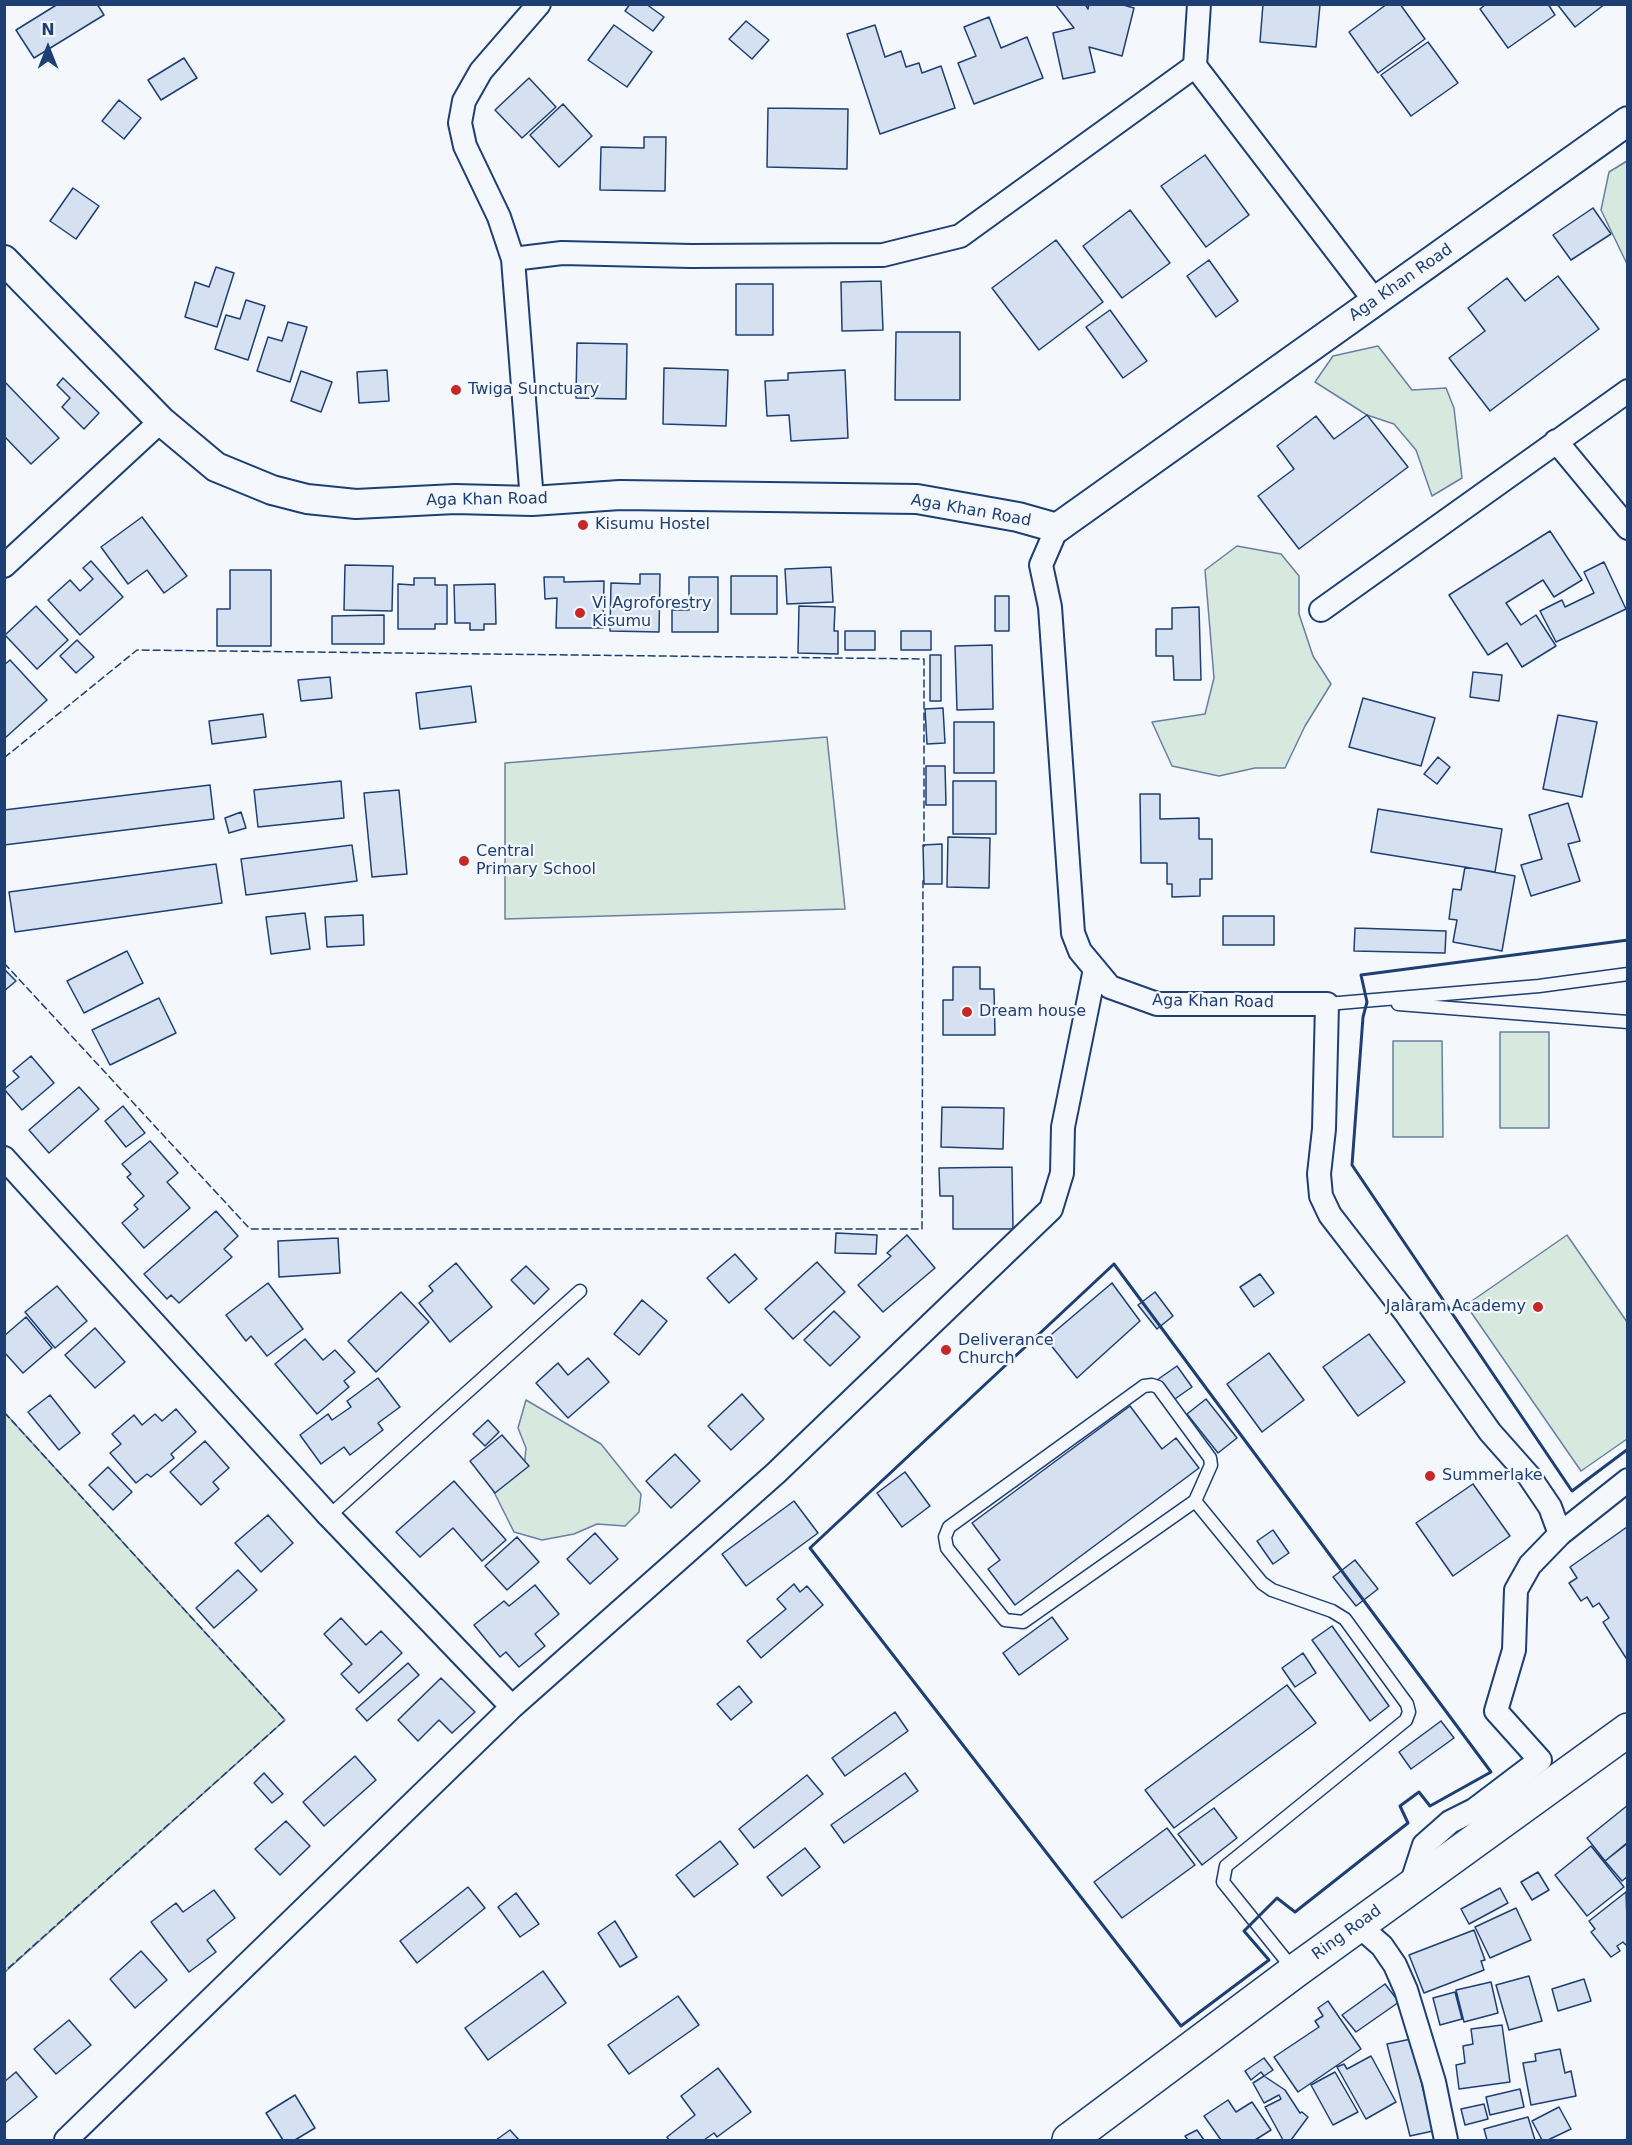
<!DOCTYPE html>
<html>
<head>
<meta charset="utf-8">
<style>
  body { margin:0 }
  #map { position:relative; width:1632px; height:2145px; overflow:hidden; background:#f4f7fb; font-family:"DejaVu Sans",sans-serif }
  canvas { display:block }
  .frame { position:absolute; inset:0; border:6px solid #1d3f73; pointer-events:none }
  .north { position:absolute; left:18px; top:18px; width:60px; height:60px; -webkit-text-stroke:4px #f4f7fb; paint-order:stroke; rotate:0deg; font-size:16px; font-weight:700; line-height:24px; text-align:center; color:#1d3f73 }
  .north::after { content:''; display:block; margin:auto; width:21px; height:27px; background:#1d3f73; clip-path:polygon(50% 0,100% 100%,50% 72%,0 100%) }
</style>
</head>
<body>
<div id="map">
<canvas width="1632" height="2145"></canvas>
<div class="frame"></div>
<div class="north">N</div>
</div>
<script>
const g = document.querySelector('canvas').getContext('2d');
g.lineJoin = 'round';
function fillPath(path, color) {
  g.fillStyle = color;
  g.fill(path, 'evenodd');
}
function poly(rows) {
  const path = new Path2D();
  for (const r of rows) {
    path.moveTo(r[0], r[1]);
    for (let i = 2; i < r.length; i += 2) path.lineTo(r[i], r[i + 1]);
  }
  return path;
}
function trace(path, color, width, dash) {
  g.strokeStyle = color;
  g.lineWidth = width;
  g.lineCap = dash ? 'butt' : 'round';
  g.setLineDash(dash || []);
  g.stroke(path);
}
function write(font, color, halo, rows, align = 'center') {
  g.font = font + ' "DejaVu Sans",sans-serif';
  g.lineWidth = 4.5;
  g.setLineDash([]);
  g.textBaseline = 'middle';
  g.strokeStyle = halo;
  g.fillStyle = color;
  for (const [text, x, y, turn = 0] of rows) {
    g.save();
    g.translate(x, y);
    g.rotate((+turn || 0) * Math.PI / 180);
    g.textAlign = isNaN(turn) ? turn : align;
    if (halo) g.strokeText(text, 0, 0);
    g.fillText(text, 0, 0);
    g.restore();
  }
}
const green = poly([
  [1627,161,1627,264,1601,210,1609,172,1627,161],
  [1378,346,1412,390,1446,388,1454,408,1462,478,1432,496,1416,450,1394,424,1367,415,1315,382,1333,356,1378,346],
  [1237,546,1281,554,1299,576,1299,614,1313,656,1331,684,1305,726,1285,768,1255,768,1219,776,1172,766,1152,722,1205,714,1214,678,1205,570,1237,546],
  [827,737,845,909,505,919,505,763,827,737],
  [1500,1032,1549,1032,1549,1128,1500,1128,1500,1032],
  [1393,1041,1442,1041,1443,1137,1393,1137,1393,1041],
  [1567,1235,1627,1322,1627,1439,1581,1471,1466,1305,1567,1235],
  [526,1400,601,1444,641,1494,639,1512,625,1526,597,1524,574,1534,542,1540,514,1532,492,1488,524,1468,526,1448,518,1428,526,1400],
  [5,1413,285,1720,5,1972,4,1972,5,1413]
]);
fillPath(green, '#d7e8df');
trace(green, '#687fa3', 1.5);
const building = poly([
  [58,4,97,4,104,15,34,58,16,30,58,4],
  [630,4,646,4,664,17,653,31,625,11,630,4],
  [1085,4,1088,9,1089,4,1120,4,1134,8,1122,56,1089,47,1095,72,1063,79,1053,33,1074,28,1056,5,1085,4],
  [1263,4,1320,5,1316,47,1260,42,1263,4],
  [1387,4,1400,4,1425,39,1378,73,1349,32,1387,4],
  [1486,4,1548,4,1555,15,1508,48,1480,9,1486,4],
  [1557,4,1605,4,1575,27,1557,4],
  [989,17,1001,48,1027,37,1043,78,974,104,958,63,976,56,964,27,989,17],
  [746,21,769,40,752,59,729,39,746,21],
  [614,25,652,52,627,87,588,60,614,25],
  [875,25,885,57,901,51,906,67,919,63,922,73,941,66,955,108,880,134,847,34,875,25],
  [1428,42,1458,83,1411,116,1381,75,1428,42],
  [184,58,197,78,161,100,148,80,184,58],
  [529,78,556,107,522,138,495,110,529,78],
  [119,100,141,118,124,139,102,121,119,100],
  [563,104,592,136,559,167,530,135,563,104],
  [768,108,848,109,847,169,767,167,768,108],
  [644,137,666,137,665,191,600,190,601,147,644,148,644,137],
  [1205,155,1249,215,1206,247,1161,186,1205,155],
  [73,188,99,206,76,239,50,221,73,188],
  [1593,208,1611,234,1571,260,1553,235,1593,208],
  [1130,210,1170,263,1122,298,1083,246,1130,210],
  [1056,240,1103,302,1039,350,992,288,1056,240],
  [1209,260,1238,301,1216,317,1187,276,1209,260],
  [216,267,234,273,217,327,185,317,195,282,209,287,216,267],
  [1558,276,1599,329,1490,411,1449,358,1485,331,1468,308,1507,278,1525,301,1558,276],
  [881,281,883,330,842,331,841,282,881,281],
  [736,284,773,284,773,335,736,335,736,284],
  [246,300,265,306,248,360,215,349,226,315,240,319,246,300],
  [1110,310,1147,361,1123,378,1086,327,1110,310],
  [288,322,307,327,290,382,257,371,268,337,282,341,288,322],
  [896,332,960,332,960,400,895,400,896,332],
  [577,343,627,344,626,399,576,398,577,343],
  [664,368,728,370,726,426,663,424,664,368],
  [387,370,389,401,359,403,357,372,387,370],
  [845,370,848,438,791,441,789,415,767,416,765,381,788,380,788,373,845,370],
  [301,371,332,382,321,412,291,401,301,371],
  [63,378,99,413,84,429,62,407,70,398,57,385,63,378],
  [4,381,59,438,31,464,4,436,4,381],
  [1367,415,1408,467,1299,549,1258,496,1294,469,1277,446,1316,416,1334,439,1367,415],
  [142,517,187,576,164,593,147,570,128,584,101,547,142,517],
  [1550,531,1582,580,1554,597,1543,580,1506,603,1521,625,1536,615,1556,646,1522,667,1507,643,1488,655,1449,595,1550,531],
  [91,561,123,597,80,635,48,600,70,580,80,591,93,579,83,568,91,561],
  [1604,562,1626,609,1556,642,1540,611,1562,600,1565,607,1594,593,1584,572,1604,562],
  [345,565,393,566,392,611,344,610,345,565],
  [831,567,833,602,787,604,785,569,831,567],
  [230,570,271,570,271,646,217,646,217,609,230,609,230,570],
  [640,574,660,574,659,632,610,631,611,583,640,584,640,574],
  [731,576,777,576,777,614,731,614,731,576],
  [544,577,564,577,564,582,604,581,603,628,556,628,557,598,545,599,544,577],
  [689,577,718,577,718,632,672,632,672,610,689,610,689,577],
  [414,578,435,578,435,585,447,585,447,624,435,624,435,629,398,629,398,584,414,585,414,578],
  [495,584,496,624,484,624,484,630,470,630,470,623,455,623,454,585,495,584],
  [995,596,1009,596,1009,631,995,631,995,596],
  [36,606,68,640,37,669,5,635,36,606],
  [799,606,835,607,834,631,838,631,838,654,798,653,799,606],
  [1199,607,1201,680,1174,680,1173,656,1156,656,1156,629,1172,629,1172,608,1199,607],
  [384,615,384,644,332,644,332,616,384,615],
  [845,631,875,631,875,650,845,650,845,631],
  [901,631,931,631,931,650,901,650,901,631],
  [77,640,94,657,76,673,60,656,77,640],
  [992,645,993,709,957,710,955,646,992,645],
  [930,655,941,655,941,701,930,701,930,655],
  [10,660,47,700,4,739,4,665,10,660],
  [1473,672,1502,675,1499,701,1470,697,1473,672],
  [330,677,332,698,301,701,298,680,330,677],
  [471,686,476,722,420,729,416,693,471,686],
  [1363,698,1435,718,1421,766,1349,747,1363,698],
  [943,708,945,743,927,744,925,709,943,708],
  [263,714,266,737,212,744,209,721,263,714],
  [1558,715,1597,722,1582,797,1543,789,1558,715],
  [954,722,994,722,994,773,954,773,954,722],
  [1438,757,1450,767,1437,784,1424,774,1438,757],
  [926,766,945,766,946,805,926,805,926,766],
  [341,781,344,818,258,827,254,790,341,781],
  [953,781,996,781,996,834,953,834,953,781],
  [210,785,214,819,4,845,4,810,210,785],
  [399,790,407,874,372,877,364,793,399,790],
  [1140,794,1160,794,1160,819,1199,818,1199,839,1212,839,1212,879,1200,879,1200,896,1172,897,1172,884,1167,884,1167,863,1141,863,1140,794],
  [1568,803,1580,841,1568,844,1580,881,1531,896,1521,865,1542,859,1529,815,1568,803],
  [1378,809,1502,829,1495,872,1371,852,1378,809],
  [241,812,246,828,229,833,225,818,241,812],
  [948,837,990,838,989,888,947,887,948,837],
  [942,844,942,884,924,884,923,845,942,844],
  [352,845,357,881,246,895,241,859,352,845],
  [216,864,222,903,15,932,9,892,216,864],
  [1465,867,1515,876,1502,951,1453,942,1457,920,1449,919,1453,889,1461,890,1465,867],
  [305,913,310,949,271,954,266,917,305,913],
  [363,915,364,945,327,947,325,917,363,915],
  [1223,916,1274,916,1274,945,1223,945,1223,916],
  [1355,928,1446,931,1445,953,1354,951,1355,928],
  [127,951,143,983,84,1013,67,981,127,951],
  [953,967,980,967,980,989,994,989,995,1035,943,1035,943,1000,953,1000,953,967],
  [4,969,16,981,4,991,4,969],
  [159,998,176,1033,110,1065,92,1030,159,998],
  [31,1056,54,1083,22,1110,4,1089,19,1077,13,1071,31,1056],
  [79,1087,99,1109,49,1153,29,1130,79,1087],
  [123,1106,145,1133,126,1147,105,1121,123,1106],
  [942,1107,1004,1108,1003,1149,941,1147,942,1107],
  [150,1141,178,1173,167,1182,190,1208,144,1248,122,1223,138,1209,134,1205,144,1196,127,1177,131,1174,122,1164,150,1141],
  [1012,1167,1013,1229,953,1229,953,1196,940,1196,939,1168,1012,1167],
  [216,1211,238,1236,224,1249,232,1257,179,1303,171,1295,167,1299,144,1274,216,1211],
  [836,1233,877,1235,876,1254,835,1253,836,1233],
  [907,1235,935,1268,883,1312,858,1285,891,1256,887,1253,907,1235],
  [338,1238,340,1273,279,1277,278,1241,338,1238],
  [735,1254,757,1279,729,1303,707,1278,735,1254],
  [817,1262,845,1292,793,1339,765,1309,817,1262],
  [456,1263,492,1307,450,1342,419,1303,433,1291,429,1286,456,1263],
  [526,1266,549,1289,534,1304,511,1280,526,1266],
  [1260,1274,1274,1293,1254,1307,1240,1287,1260,1274],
  [268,1283,303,1329,267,1356,251,1336,246,1341,226,1315,268,1283],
  [1112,1283,1140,1321,1077,1378,1046,1339,1112,1283],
  [57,1286,87,1321,55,1348,25,1312,57,1286],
  [401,1292,429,1322,376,1372,348,1341,401,1292],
  [1155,1292,1173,1316,1157,1329,1138,1305,1155,1292],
  [642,1300,667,1321,639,1355,614,1334,642,1300],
  [834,1311,860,1337,830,1366,804,1340,834,1311],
  [26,1317,52,1348,23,1373,4,1352,4,1336,26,1317],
  [95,1328,125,1362,95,1388,65,1355,95,1328],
  [1369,1334,1405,1382,1358,1416,1323,1367,1369,1334],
  [305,1339,323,1360,335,1350,355,1372,344,1381,349,1387,317,1414,275,1364,305,1339],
  [1269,1353,1304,1400,1262,1432,1227,1384,1269,1353],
  [588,1358,609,1382,568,1418,536,1383,558,1363,568,1375,588,1358],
  [1177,1366,1192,1387,1172,1401,1157,1380,1177,1366],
  [378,1378,400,1407,378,1423,383,1430,350,1455,344,1447,321,1464,300,1435,328,1414,332,1420,351,1407,347,1401,378,1378],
  [742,1394,764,1419,731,1450,708,1426,742,1394],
  [50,1395,80,1433,59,1450,28,1412,50,1395],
  [1206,1399,1237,1438,1218,1453,1187,1414,1206,1399],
  [1130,1406,1162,1449,1176,1438,1199,1468,1015,1605,988,1569,1000,1560,972,1523,1130,1406],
  [176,1409,196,1432,171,1454,174,1458,151,1477,147,1474,136,1483,110,1453,121,1444,112,1434,134,1415,142,1425,155,1414,162,1421,176,1409],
  [488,1420,499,1432,485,1446,473,1434,488,1420],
  [502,1435,529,1466,495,1493,470,1461,502,1435],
  [205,1441,229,1468,213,1482,219,1489,201,1505,170,1472,205,1441],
  [675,1454,700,1481,671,1508,646,1481,675,1454],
  [108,1467,132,1492,113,1510,89,1485,108,1467],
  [905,1472,930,1506,902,1527,877,1493,905,1472],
  [454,1481,506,1540,482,1561,453,1528,420,1557,396,1532,454,1481],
  [1473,1484,1510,1536,1453,1576,1416,1523,1473,1484],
  [794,1501,818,1533,746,1586,722,1554,794,1501],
  [268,1515,293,1543,261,1572,235,1543,268,1515],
  [1627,1527,1628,1657,1626,1658,1603,1622,1609,1618,1599,1603,1593,1607,1587,1597,1581,1601,1569,1583,1577,1578,1570,1567,1627,1527],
  [1273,1530,1289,1553,1273,1564,1257,1541,1273,1530],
  [595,1533,618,1559,590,1584,567,1559,595,1533],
  [517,1537,539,1562,507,1590,485,1566,517,1537],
  [1355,1560,1378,1589,1356,1606,1333,1577,1355,1560],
  [238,1570,257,1590,214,1628,196,1608,238,1570],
  [794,1584,800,1592,807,1586,823,1605,761,1658,747,1641,786,1609,777,1599,794,1584],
  [535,1585,559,1614,535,1634,545,1646,519,1667,506,1652,500,1657,474,1625,504,1601,509,1606,535,1585],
  [1052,1617,1068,1639,1019,1675,1003,1653,1052,1617],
  [341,1618,366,1645,381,1631,402,1653,359,1693,341,1674,352,1664,324,1634,341,1618],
  [1332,1626,1389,1706,1370,1721,1312,1640,1332,1626],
  [1303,1653,1316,1673,1295,1687,1282,1668,1303,1653],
  [408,1663,419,1675,367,1721,356,1709,408,1663],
  [441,1678,475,1712,452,1733,439,1720,418,1741,398,1720,441,1678],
  [1287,1685,1316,1723,1174,1828,1145,1790,1287,1685],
  [739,1686,752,1702,731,1720,717,1704,739,1686],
  [895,1712,908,1731,845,1776,832,1758,895,1712],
  [1441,1721,1454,1738,1411,1769,1399,1752,1441,1721],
  [355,1756,376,1780,324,1826,303,1802,355,1756],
  [264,1773,283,1794,272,1803,254,1783,264,1773],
  [905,1773,918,1791,844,1843,831,1825,905,1773],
  [807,1775,823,1794,754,1848,739,1829,807,1775],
  [1628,1805,1628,1842,1605,1861,1587,1838,1628,1805],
  [1214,1808,1237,1838,1202,1865,1178,1834,1214,1808],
  [286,1821,310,1846,280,1875,255,1849,286,1821],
  [1167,1828,1195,1865,1122,1918,1094,1882,1167,1828],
  [720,1841,738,1864,694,1897,676,1875,720,1841],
  [1628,1843,1628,1876,1622,1881,1605,1861,1628,1843],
  [1591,1846,1624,1887,1587,1916,1555,1875,1591,1846],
  [805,1848,820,1867,782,1896,767,1877,805,1848],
  [1538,1872,1549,1890,1532,1900,1521,1882,1538,1872],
  [468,1887,485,1908,417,1963,400,1941,468,1887],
  [1500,1888,1508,1903,1469,1924,1461,1909,1500,1888],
  [214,1890,235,1918,207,1940,216,1952,189,1972,151,1922,176,1903,183,1912,214,1890],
  [1626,1892,1628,1947,1623,1942,1617,1946,1620,1951,1611,1957,1591,1932,1595,1929,1589,1921,1626,1892],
  [516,1893,539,1924,520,1937,498,1907,516,1893],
  [1516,1908,1531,1940,1490,1958,1475,1927,1516,1908],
  [615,1921,637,1957,620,1967,598,1933,615,1921],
  [1474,1930,1485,1960,1481,1961,1484,1970,1424,1993,1409,1955,1474,1930],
  [141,1951,167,1980,135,2008,110,1979,141,1951],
  [543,1971,566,2003,488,2060,465,2028,543,1971],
  [1529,1976,1542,2021,1509,2030,1496,1985,1529,1976],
  [1584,1979,1591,2001,1558,2011,1552,1989,1584,1979],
  [1491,1982,1498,2013,1464,2022,1456,1990,1491,1982],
  [1385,1984,1399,2002,1356,2032,1342,2015,1385,1984],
  [1455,1992,1462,2019,1440,2025,1433,1998,1455,1992],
  [678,1996,699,2025,629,2074,608,2045,678,1996],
  [1328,2001,1361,2049,1298,2092,1274,2057,1319,2027,1315,2021,1323,2016,1318,2008,1328,2001],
  [69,2020,91,2045,56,2074,34,2049,69,2020],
  [1502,2025,1510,2082,1459,2089,1456,2065,1465,2063,1463,2046,1473,2044,1471,2029,1502,2025],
  [1411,2039,1433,2131,1410,2136,1387,2044,1411,2039],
  [1560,2049,1565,2073,1571,2071,1576,2096,1531,2105,1523,2063,1536,2061,1535,2054,1560,2049],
  [1371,2056,1396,2102,1366,2119,1337,2067,1344,2064,1347,2069,1371,2056],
  [1264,2058,1273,2070,1264,2076,1261,2072,1251,2080,1245,2071,1264,2058],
  [718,2068,751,2112,717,2137,714,2133,704,2140,669,2140,667,2137,695,2115,681,2096,718,2068],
  [16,2072,37,2097,4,2124,4,2082,16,2072],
  [1335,2072,1358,2112,1333,2125,1311,2085,1335,2072],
  [1264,2076,1285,2090,1300,2113,1302,2112,1308,2117,1291,2140,1283,2140,1265,2107,1281,2099,1279,2095,1264,2103,1253,2083,1264,2076],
  [1520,2089,1524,2107,1490,2115,1486,2097,1520,2089],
  [295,2095,315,2128,295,2140,283,2140,266,2113,295,2095],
  [1228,2100,1236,2112,1252,2102,1271,2130,1255,2140,1221,2140,1204,2116,1228,2100],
  [1484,2104,1488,2119,1465,2125,1461,2109,1484,2104],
  [1559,2107,1571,2129,1548,2140,1542,2140,1532,2121,1559,2107],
  [1528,2117,1535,2140,1487,2140,1484,2129,1528,2117],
  [510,2130,519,2140,496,2140,510,2130],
  [1197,2130,1204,2140,1188,2140,1185,2136,1197,2130]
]);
fillPath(building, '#d5e0f0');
trace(building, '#1d3f73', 1.5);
const service = poly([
  [1327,1004,1539,986,1628,974],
  [1398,1004,1628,1022],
  [1152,1385,1158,1387,1210,1458,1211,1465,1195,1501,1023,1622,1005,1620,947,1548,945,1537,949,1527,1144,1386,1152,1385],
  [1195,1501,1262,1583,1272,1590,1332,1611,1345,1619,1407,1704,1409,1712,1406,1720,1226,1866,1223,1882,1293,1969],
  [329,1516,580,1291]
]);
const minor = poly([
  [1195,66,1375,301],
  [513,259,499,217,465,146,460,123,464,101,481,71,539,4],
  [1556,441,1628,528],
  [532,501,513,259,562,253,691,256,883,255,960,236,1195,66,1199,4],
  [1057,528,1041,565,1050,607,1073,933,1080,951,1110,987,1157,1004,1327,1004,1324,1129,1319,1174,1321,1196,1330,1215,1405,1312,1490,1432,1529,1476,1550,1507,1560,1534],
  [4,566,161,421],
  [1321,610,1628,391],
  [4,1158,329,1516,512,1707],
  [1410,1888,1424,1845,1450,1822,1474,1810,1540,1760,1496,1711,1514,1650,1516,1590,1530,1565,1560,1534,1628,1480],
  [1358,1925,1382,1946,1395,1965,1406,1990,1434,2082,1446,2140],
  [66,2140,512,1707,776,1473,1051,1209,1062,1173,1063,1127,1095,969]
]);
const tertiary = poly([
  [4,260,161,421,216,467,272,490,307,499,356,504,455,499,532,501,620,495,917,499,1018,517,1057,528,1628,121]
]);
const secondary = poly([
  [1069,2140,1295,1971,1628,1730]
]);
trace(service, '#1d3f73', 15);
trace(minor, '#1d3f73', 26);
trace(tertiary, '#1d3f73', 32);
trace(secondary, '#1d3f73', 36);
trace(service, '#f4f7fb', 12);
trace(minor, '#f4f7fb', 22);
trace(tertiary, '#f4f7fb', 28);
trace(secondary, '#f4f7fb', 33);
trace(poly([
  [4,758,137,650,924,659,924,847],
  [4,963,250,1229,922,1229,923,880],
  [4,1412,285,1720,4,1972]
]), '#1d3f73', 1.5, [8, 3]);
trace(poly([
  [1628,940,1361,975,1367,1002,1363,1017,1352,1165,1572,1491,1628,1449],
  [1114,1264,1491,1772,1430,1806,1419,1792,1400,1806,1408,1823,1295,1912,1277,1898,1244,1931,1269,1960,1181,2026,810,1548,1114,1264]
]), '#1d3f73', 3);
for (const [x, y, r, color] of [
  [456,390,6,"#c62828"],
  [583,525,6,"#c62828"],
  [580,613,6,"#c62828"],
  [464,861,6,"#c62828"],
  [967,1012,6,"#c62828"],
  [1538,1307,6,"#c62828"],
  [946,1350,6,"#c62828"],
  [1430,1476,6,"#c62828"]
]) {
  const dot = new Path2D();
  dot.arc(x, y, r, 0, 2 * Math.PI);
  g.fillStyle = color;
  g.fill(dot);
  trace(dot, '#f4f7fb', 2);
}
write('16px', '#1d3f73', '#f4f7fb', [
  ["Aga Khan Road",1401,283,-35],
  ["Aga Khan Road",487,500,-1],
  ["Aga Khan Road",971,511,10],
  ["Aga Khan Road",1213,1002,1],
  ["Ring Road",1347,1933,-36]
]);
write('16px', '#1d3f73', '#f4f7fb', [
  ["Twiga Sunctuary",468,390],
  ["Kisumu Hostel",595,525],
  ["Vi Agroforestry",592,604],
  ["Kisumu",592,622],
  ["Central",476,852],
  ["Primary School",476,870],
  ["Dream house",979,1012],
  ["Jalaram Academy",1526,1307,"right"],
  ["Deliverance",958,1341],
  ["Church",958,1359],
  ["Summerlake",1442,1476]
], 'left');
</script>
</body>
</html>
